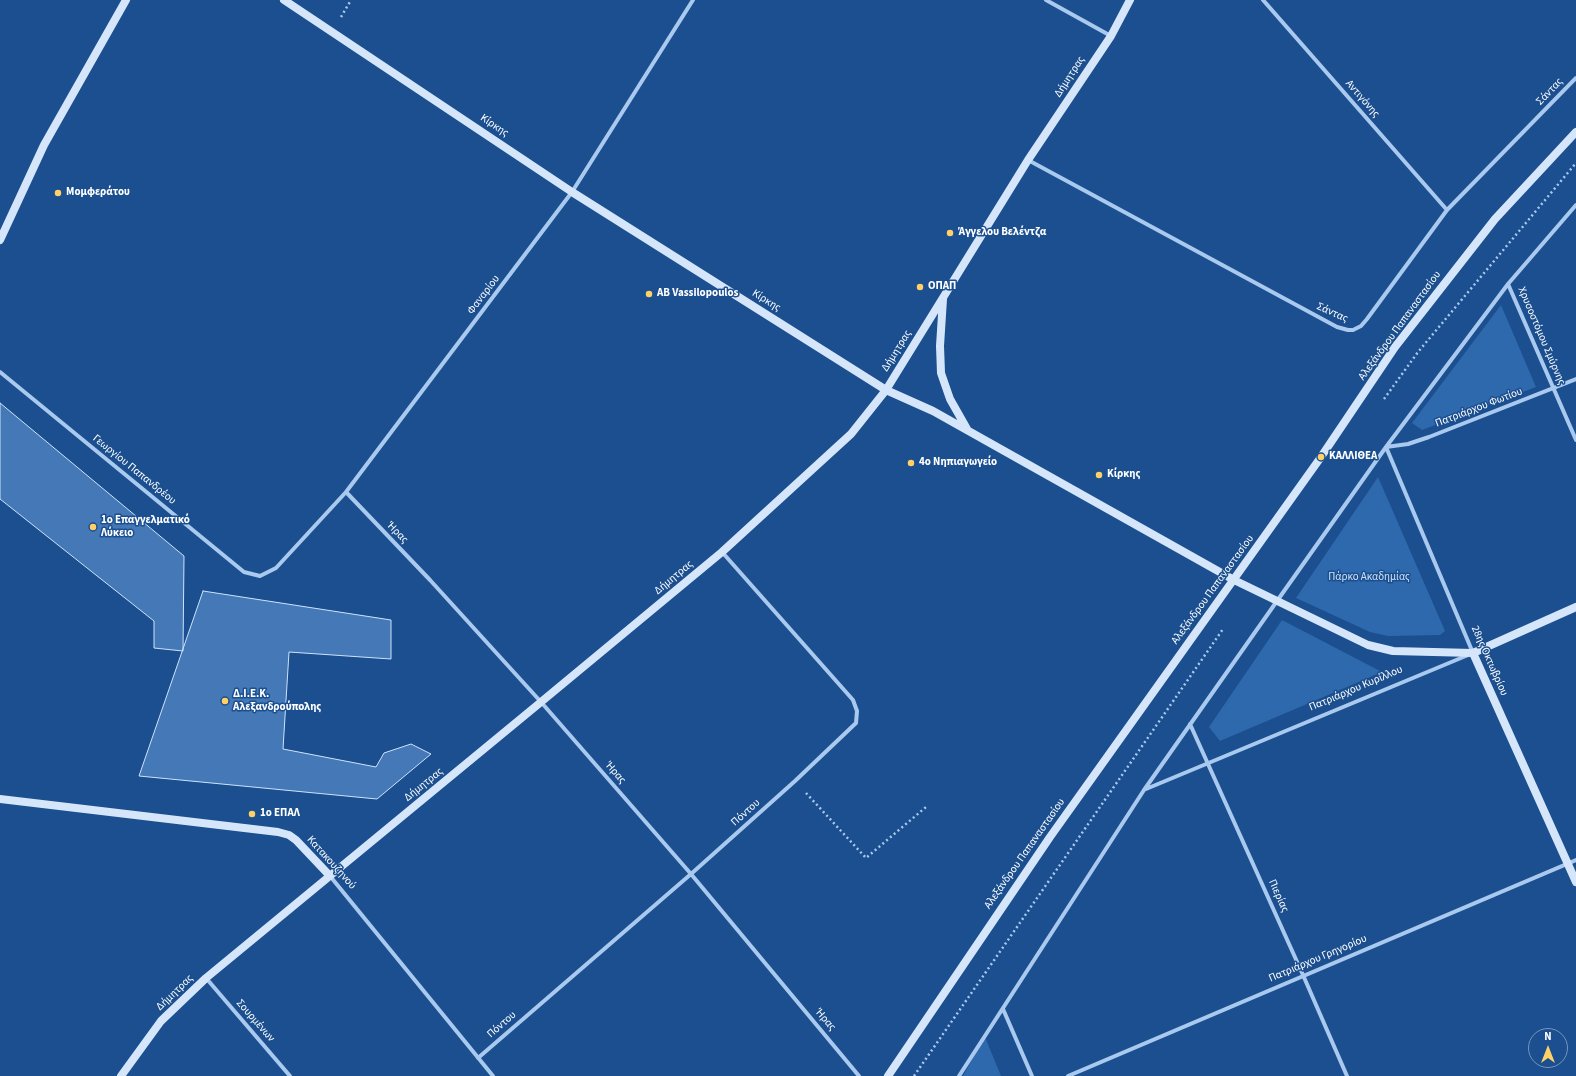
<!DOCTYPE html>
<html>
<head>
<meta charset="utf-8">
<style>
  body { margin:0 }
  #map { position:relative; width:1576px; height:1076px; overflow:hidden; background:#1b4f8f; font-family:"Source Sans 3",sans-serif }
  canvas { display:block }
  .north { position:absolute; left:1528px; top:1028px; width:40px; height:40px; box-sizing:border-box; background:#1b4f8f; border:1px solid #7695bc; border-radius:50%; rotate:0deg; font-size:11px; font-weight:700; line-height:16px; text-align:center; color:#fff }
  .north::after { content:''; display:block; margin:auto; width:14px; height:18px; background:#ffd166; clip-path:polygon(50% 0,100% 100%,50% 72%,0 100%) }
</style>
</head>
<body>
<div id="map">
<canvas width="1576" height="1076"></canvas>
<div class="north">N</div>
</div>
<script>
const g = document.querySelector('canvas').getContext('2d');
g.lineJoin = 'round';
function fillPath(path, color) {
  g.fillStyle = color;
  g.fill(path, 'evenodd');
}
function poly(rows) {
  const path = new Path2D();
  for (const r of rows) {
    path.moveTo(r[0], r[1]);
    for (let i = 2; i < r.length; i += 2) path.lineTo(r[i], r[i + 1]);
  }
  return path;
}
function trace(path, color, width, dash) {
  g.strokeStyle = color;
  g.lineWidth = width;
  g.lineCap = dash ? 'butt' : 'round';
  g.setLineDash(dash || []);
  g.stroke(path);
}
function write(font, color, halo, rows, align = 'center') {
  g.font = font + ' "Source Sans 3",sans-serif';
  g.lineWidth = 3;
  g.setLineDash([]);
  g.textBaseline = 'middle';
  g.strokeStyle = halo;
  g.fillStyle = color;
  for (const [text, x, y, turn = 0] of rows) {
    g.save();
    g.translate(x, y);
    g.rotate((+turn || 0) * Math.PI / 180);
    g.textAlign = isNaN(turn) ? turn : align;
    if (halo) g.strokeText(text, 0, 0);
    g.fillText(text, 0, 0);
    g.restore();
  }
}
fillPath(poly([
  [1501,305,1536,387,1422,430,1412,423],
  [1378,477,1445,631,1440,635,1388,636,1370,632,1296,598],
  [1282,620,1382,672,1220,741,1209,727],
  [985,1037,1001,1076,963,1076]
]), '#2e69ad');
const building = poly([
  [0,403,184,556,183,651,154,648,154,621,0,499,0,403],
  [203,591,391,620,391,659,289,652,283,749,376,767,384,753,411,744,431,754,377,799,139,776,203,591]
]);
fillPath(building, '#4478b7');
trace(building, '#cfe3fa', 1);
trace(poly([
  [341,17,351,0],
  [1384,399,1418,352,1576,163],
  [806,793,866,858,926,807],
  [914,1076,1223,629]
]), '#a9c9ee', 2.5, [2, 3]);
trace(poly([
  [1046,0,1111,36],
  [1263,0,1447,210],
  [1028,160,1337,327,1348,330,1353,330,1361,326,1367,319,1447,210,1576,78],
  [1508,284,1576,440],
  [0,372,244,572,260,576,276,568,346,492,572,192,693,0],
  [346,492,430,580,541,702,691,874,859,1076],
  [1190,724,1303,975,1347,1076],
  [1146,789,1473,653,1386,447,1408,444,1429,437,1576,379],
  [330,876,493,1076],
  [206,978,290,1076],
  [1003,1009,1032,1076],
  [478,1058,691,874,795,781,856,723,857,711,853,700,722,552],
  [959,1076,1144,790,1277,601,1386,447,1508,284,1576,205],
  [1068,1076,1576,860]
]), '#a9c9ee', 4);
trace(poly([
  [284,0,572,192,886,390,933,411,1234,580,1368,645,1393,651,1473,653,1576,607],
  [0,240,44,145,126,0],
  [943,299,940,346,941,373,950,399,967,429],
  [1473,653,1576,882],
  [0,799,278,832,289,835,296,840,330,876],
  [121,1076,161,1021,206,978,541,702,722,552,851,434,886,390,1028,160,1111,36,1130,0],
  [888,1076,1050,837,1321,457,1395,347,1495,219,1576,132]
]), '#d6e6fa', 8);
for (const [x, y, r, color] of [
  [58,193,4,"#ffd166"],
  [950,233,4,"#ffd166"],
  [920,287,4,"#ffd166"],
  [649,294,4,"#ffd166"],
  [1321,457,4,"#ffd166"],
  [911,463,4,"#ffd166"],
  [1099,475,4,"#ffd166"],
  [93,527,4,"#ffd166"],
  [225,701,4,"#ffd166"],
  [252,814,4,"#ffd166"]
]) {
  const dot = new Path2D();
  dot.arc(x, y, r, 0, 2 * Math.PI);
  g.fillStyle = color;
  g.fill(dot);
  trace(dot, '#1b4f8f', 1.5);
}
write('11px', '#fff', '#1b4f8f', [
  ["Δήμητρας",1070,77,-57],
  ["Σάντας",1550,92,-46],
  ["Αντιγόνης",1362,99,49],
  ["Κίρκης",494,126,34],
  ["Φαναρίου",484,295,-53],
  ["Κίρκης",766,301,32],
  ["Σάντας",1332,313,24],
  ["Αλεξάνδρου Παπαναστασίου",1400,326,-54],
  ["Χρυσοστόμου Σμύρνης",1541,336,67],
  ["Δήμητρας",897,351,-58],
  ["Πατριάρχου Φωτίου",1479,408,-21],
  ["Γεωργίου Παπανδρέου",134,470,39],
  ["Ήρας",397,533,46],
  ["Δήμητρας",674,578,-40],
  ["Αλεξάνδρου Παπαναστασίου",1213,590,-54],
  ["28ης Οκτωβρίου",1489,661,66],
  ["Πατριάρχου Κυρίλλου",1356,689,-23],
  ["Ήρας",615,773,49],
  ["Δήμητρας",424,785,-39],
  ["Πόντου",746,813,-42],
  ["Αλεξάνδρου Παπαναστασίου",1025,854,-55],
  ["Κατακουζηνού",331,863,48],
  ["Πιερίας",1278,896,66],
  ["Πατριάρχου Γρηγορίου",1318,959,-23],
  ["Δήμητρας",175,993,-44],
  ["Ήρας",825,1020,50],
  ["Σουρμένων",255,1021,49],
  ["Πόντου",502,1025,-41]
]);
write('bold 11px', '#fff', '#1b4f8f', [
  ["Μομφεράτου",66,193],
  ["Άγγελου Βελέντζα",958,233],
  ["ΟΠΑΠ",928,287],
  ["AB Vassilopoulos",657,294],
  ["ΚΑΛΛΙΘΕΑ",1329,457],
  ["4ο Νηπιαγωγείο",919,463],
  ["Κίρκης",1107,475],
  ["1ο Επαγγελματικό",101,521],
  ["Λύκειο",101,534],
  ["Δ.Ι.Ε.Κ.",233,695],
  ["Αλεξανδρούπολης",233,708],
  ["1ο ΕΠΑΛ",260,814]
], 'left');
write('11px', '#cfe3fa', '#1b4f8f', [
  ["Πάρκο Ακαδημίας",1369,578]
]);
</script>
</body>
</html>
